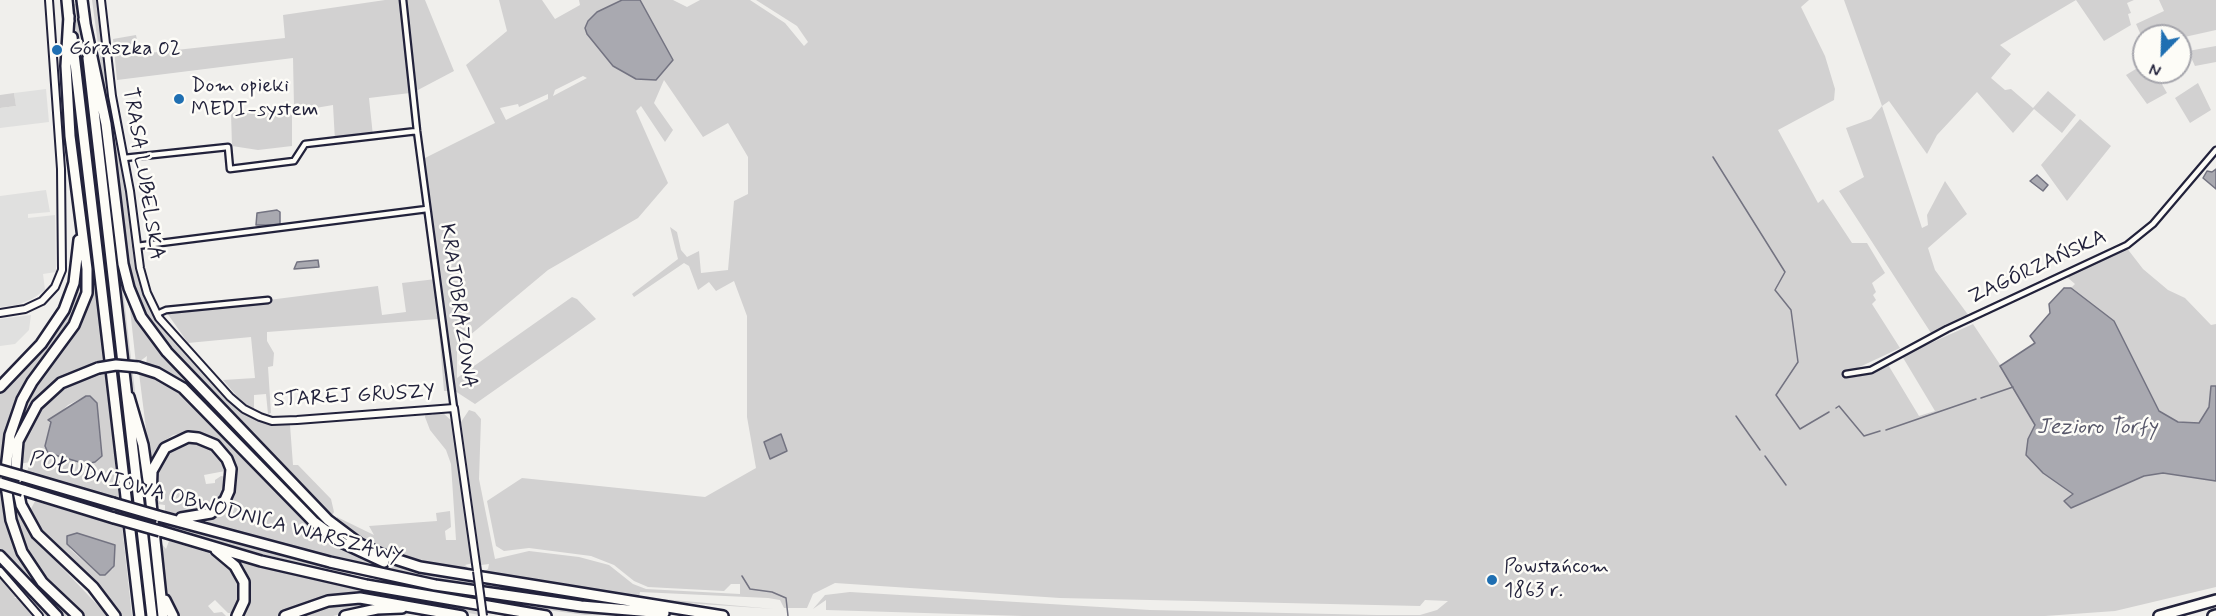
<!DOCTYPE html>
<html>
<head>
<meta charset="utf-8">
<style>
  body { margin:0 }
  #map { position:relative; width:2216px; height:616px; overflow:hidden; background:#f0efec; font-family:Mynerve,sans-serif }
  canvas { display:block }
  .north { position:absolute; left:2132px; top:24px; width:60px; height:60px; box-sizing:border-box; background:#fdfcf7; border:2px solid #a5a5ac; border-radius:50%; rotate:203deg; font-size:16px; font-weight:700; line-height:24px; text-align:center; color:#22223b }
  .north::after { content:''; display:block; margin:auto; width:21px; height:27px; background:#1f6fb2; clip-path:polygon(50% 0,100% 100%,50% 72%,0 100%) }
</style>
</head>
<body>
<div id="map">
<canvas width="2216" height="616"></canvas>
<div class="north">N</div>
</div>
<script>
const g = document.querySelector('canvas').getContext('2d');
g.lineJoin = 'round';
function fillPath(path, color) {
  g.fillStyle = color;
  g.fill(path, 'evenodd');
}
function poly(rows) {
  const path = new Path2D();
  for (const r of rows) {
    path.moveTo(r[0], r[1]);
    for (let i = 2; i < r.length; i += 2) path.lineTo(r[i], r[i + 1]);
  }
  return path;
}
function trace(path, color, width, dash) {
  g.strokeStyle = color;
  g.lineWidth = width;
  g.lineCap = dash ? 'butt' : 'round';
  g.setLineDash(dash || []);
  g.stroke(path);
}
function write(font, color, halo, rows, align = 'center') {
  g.font = font + ' Mynerve,sans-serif';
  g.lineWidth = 5;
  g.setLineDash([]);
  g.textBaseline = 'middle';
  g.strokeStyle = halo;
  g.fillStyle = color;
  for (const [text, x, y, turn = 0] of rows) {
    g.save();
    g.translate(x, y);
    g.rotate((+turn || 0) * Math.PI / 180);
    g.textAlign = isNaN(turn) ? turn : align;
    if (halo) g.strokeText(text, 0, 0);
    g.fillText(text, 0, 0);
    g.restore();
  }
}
fillPath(poly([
  [46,89,49,122,0,128,0,108,16,106,14,93],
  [46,190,50,212,28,214,28,218,55,215,56,272,43,274,45,290,32,299,17,305,0,307,0,196],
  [31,315,29,330,15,344,0,346,0,319]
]), '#e0e0df');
fillPath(poly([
  [92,0,98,0,107,86,129,198,126,199,130,227,132,227,139,274,152,311,168,334,238,408,255,419,275,425,290,425,293,465,298,465,331,499,334,512,331,517,184,364,161,339,144,313,129,272],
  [385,0,402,0,410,93,369,98,373,136,335,141,333,105,292,112,292,146,258,150,232,146,231,113,294,107,293,58,117,80,113,39,136,35,140,54,285,38,283,15],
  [406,0,425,0,454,71,416,91],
  [499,0,542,0,555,19,580,5,579,0,673,0,687,7,700,0,750,0,785,23,804,46,808,42,797,26,756,0,1809,0,1801,7,1825,56,1835,89,1834,100,1778,130,1818,203,1823,199,1852,243,1867,243,1885,273,1872,283,1876,292,1873,295,1876,300,1872,304,1900,348,1851,371,1857,377,1887,363,1919,416,1935,411,1902,356,1973,324,2001,366,2035,343,2030,336,2050,313,2049,304,2064,288,2071,288,2075,284,2067,277,2126,247,2143,269,2168,290,2185,298,2211,325,2216,324,2216,587,2115,611,2045,616,1023,616,826,610,826,600,813,609,825,595,850,592,1150,610,1377,615,1420,615,1437,610,1448,601,1425,600,1420,606,1060,598,835,583,813,594,807,608,784,608,780,600,768,598,640,592,639,597,774,609,657,601,482,573,488,569,489,564,481,565,461,422,469,410,475,412,481,419,479,479,495,559,529,551,579,557,609,565,633,584,646,589,740,594,740,584,731,584,724,591,648,587,634,581,614,565,591,556,529,548,504,551,496,546,487,501,522,478,705,497,756,468,747,417,747,316,734,281,716,291,709,282,698,290,689,266,684,263,634,297,632,294,678,259,670,227,677,232,681,250,687,257,699,251,701,273,728,270,734,201,748,194,748,157,728,123,703,137,664,80,654,103,673,130,665,142,641,106,636,111,668,183,638,218,548,270,457,346,457,378,572,297,577,299,596,319,475,404,455,391,444,391,438,319,267,332,267,341,274,353,273,366,268,367,271,413,268,414,266,394,254,395,254,410,241,401,223,380,255,378,251,337,188,343,167,313,378,286,382,315,406,312,402,283,436,279,421,160,495,123,466,65,507,31],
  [583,76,587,78,553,96,555,90],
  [548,94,548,99,506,120,500,108,518,104,519,107],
  [1844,0,2134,0,2127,3,2131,13,2128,14,2131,25,2104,41,2076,0,2000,45,2011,54,1991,78,2005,90,2011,89,2033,108,2048,91,2076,115,2062,133,2034,109,2013,133,1977,92,1937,135,1927,154,1889,101,1882,106,1922,228,1928,225,1927,215,1945,181,1967,214,1928,248,1935,270,1969,316,1931,333,1839,191,1864,177,1846,128,1871,119,1882,106],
  [2159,0,2216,0,2216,30,2180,38,2144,36,2144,42,2136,24,2164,11],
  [73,4,76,4,118,362,115,362],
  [2216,46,2216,62,2195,66,2188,51],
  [2144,64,2144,72,2155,72,2167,93,2147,104,2126,75],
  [2198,83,2211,110,2190,123,2175,98],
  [14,93,16,106,0,108,0,95],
  [73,96,96,291,132,616,119,616,99,588,46,538,24,503,25,501,31,509,35,501,115,525,112,496,27,472,30,462,19,464,20,452,27,430,41,409,66,388,86,377,100,375,99,364,71,372,50,386,36,400,20,427,12,448,26,401,80,323,90,298],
  [86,396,90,396,97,404,102,456,95,462,86,464,48,453,45,446,51,422,68,405],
  [77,533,113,544,113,569,100,575,70,549],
  [99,99,110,181,136,400,130,376],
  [2080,119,2111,146,2067,201,2041,165],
  [81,259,83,279,79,304,68,327,16,401,6,432,0,464,0,393,58,327,68,310],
  [129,300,144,329,164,354,312,509,361,548,310,513,198,398,146,366,147,356,136,364],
  [116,371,118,371,134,502,131,501],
  [139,373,165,383,196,407,311,525,336,543,369,561,475,583,475,586,318,555,196,522,215,517,232,498,236,477,232,459,218,442,188,432,173,435,162,443,150,461],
  [435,411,443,413,454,423,473,563,465,565,474,573,404,558,369,542,337,520,337,517,374,535,369,526,437,521,436,513,450,511,451,527,445,531,446,540,456,540,451,464,446,450,430,430,425,417,426,412,433,415],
  [183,442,202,444,211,448,223,460,225,471,204,475,206,484,215,483,215,480,221,476,226,477,225,493,210,511,181,515,165,511,165,505,157,504,161,543,166,549,169,541,209,553,231,566,240,579,241,597,235,613,228,613,215,600,208,606,214,613,222,612,226,616,177,616,165,588,154,489,156,468,168,450],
  [0,493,5,525,25,566,46,595,70,616,60,616,0,553],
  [10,495,15,496,24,523,32,536,108,616,83,616,45,579,20,534],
  [163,523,351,573,350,576,254,552,164,526],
  [134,531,138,532,147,616,144,616],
  [229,557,321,581,390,596,389,598,374,596,305,604,278,616,241,616,248,598],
  [0,559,53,616,43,616,0,568],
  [0,578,17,596,14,598,18,598,34,616,0,616],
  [484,585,533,591,610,603,485,588],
  [402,597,479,612,479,615,402,600],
  [486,599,554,609,626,616,585,615,487,602],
  [338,604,371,604,372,606,333,616,296,616]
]), '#d2d1d1');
const water = poly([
  [622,0,640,0,673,60,656,80,636,79,613,66,587,34,585,28,588,21,597,12,622,0],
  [2216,169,2216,189,2203,178,2207,171,2212,172,2216,169],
  [2037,175,2048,185,2043,191,2030,181,2037,175],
  [277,210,280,212,280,225,256,225,257,213,277,210],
  [318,260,319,267,294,269,297,262,318,260],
  [2064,288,2071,288,2114,321,2159,411,2178,422,2199,423,2209,407,2211,386,2216,386,2216,481,2163,473,2144,476,2071,508,2064,501,2073,494,2043,473,2026,455,2028,439,2035,425,2000,366,2035,343,2030,336,2050,313,2049,304,2064,288],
  [86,396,90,396,97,403,102,456,95,462,86,464,48,453,45,446,51,422,48,420,86,396],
  [781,434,787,451,770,459,764,442,781,434],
  [77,533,115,545,114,566,105,575,100,575,67,544,67,536,77,533]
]);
fillPath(water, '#a9a9b0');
trace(water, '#737381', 1.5);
trace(poly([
  [1713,157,1785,272,1775,290,1791,310,1798,362,1776,395,1800,429,1829,412],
  [1981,398,2013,387],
  [1836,408,1839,406,1864,436,1880,431],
  [1736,416,1760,450],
  [1886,430,1976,399],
  [1765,456,1786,485],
  [742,576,750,589,772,592,786,598,788,616]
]), '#737381', 1.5);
const minor = poly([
  [403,0,417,131,454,408],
  [124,158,228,147,230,169,294,161,305,144,417,131],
  [137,246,427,209],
  [157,314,166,310,268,300],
  [1846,374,1871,370,1947,329,2127,245,2153,224,2216,150]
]);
const tertiary = poly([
  [101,0,112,96,130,191,140,268,147,293,159,318,230,397,244,409,260,417,272,421,297,420,454,408,477,571],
  [0,313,25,309,42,301,55,287,62,270,61,169,49,0],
  [0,571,39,616]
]);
const motorway = poly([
  [67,0,69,21],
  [82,0,85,23],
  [69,16,66,66,70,136,87,269,87,293,74,325,32,382,22,400,10,435,5,478,11,520,22,552,42,582,78,616],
  [84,19,106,124,123,264,129,288,141,317,167,352,328,520,360,544,383,555,420,567,723,616],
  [72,37,140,616],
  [88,58,152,616],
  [138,367,157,373,183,388,314,522,343,543,384,562],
  [98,368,61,383,37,405,18,441,15,476,21,505,37,534,93,587,115,616],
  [0,387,41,344,64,310,74,283,79,240],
  [129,397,143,445,148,480],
  [21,476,113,503],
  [23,490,114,518],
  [150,493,163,616],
  [151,498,152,471,165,448,188,437,198,438,215,445,227,459,231,469,229,491,225,500,211,513,181,518],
  [158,516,330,562,435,585,581,606,664,613],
  [160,531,261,561,366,585,546,616],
  [216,550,235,566,244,582,244,601,237,616],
  [0,556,57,616],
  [165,600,173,616],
  [285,616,328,601,360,598,462,616],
  [345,616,377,609,402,608],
  [2159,616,2216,600],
  [2213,616,2216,615]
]);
trace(minor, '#22223b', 9);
trace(tertiary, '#22223b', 10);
trace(motorway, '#22223b', 14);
trace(minor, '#fdfcf7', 4.5);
trace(tertiary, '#fdfcf7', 6);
trace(motorway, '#fdfcf7', 9);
const tertiaryBridge = poly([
  [477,571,483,616]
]);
const motorwayBridge = poly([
  [98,368,116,365,138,367],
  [0,470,21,476],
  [0,483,23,490],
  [113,503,158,516],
  [114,518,160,531]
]);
trace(tertiaryBridge, '#22223b', 10, []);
trace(motorwayBridge, '#22223b', 14, []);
trace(tertiaryBridge, '#fdfcf7', 6);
trace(motorwayBridge, '#fdfcf7', 9);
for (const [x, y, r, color] of [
  [57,50,6,"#1f6fb2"],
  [179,99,6,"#1f6fb2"],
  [1492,580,6,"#1f6fb2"]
]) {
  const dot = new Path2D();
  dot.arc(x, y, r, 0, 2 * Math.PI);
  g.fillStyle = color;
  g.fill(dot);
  trace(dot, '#fdfcf7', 2);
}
write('21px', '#22223b', '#fdfcf7', [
  ["Góraszka 02",69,50],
  ["Dom opieki",191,87],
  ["MEDI-system",191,111],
  ["Powstańcom",1504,568],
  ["1863 r.",1504,592]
], 'left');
write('21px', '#22223b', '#fdfcf7', [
  ["TRASA LUBELSKA",142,174,81],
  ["ZAGÓRZAŃSKA",2038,268,-25],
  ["KRAJOBRAZOWA",457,306,82],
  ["STAREJ GRUSZY",354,397,-3],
  ["POŁUDNIOWA OBWODNICA WARSZAWY",216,509,15]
]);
write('italic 22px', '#58586a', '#fdfcf7', [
  ["Jezioro Torfy",2097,428]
]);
</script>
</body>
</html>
